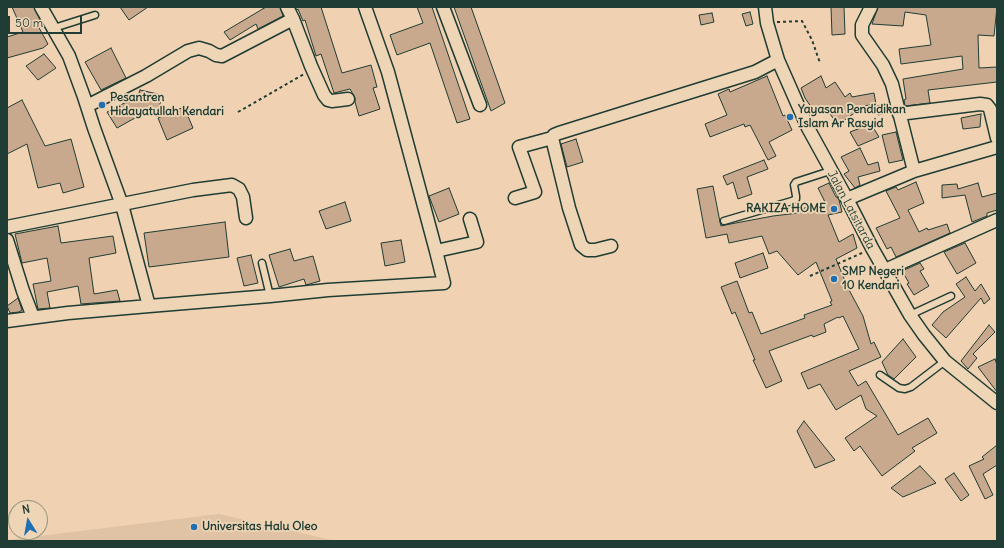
<!DOCTYPE html>
<html>
<head>
<meta charset="utf-8">
<style>
  body { margin:0 }
  #map { position:relative; width:1004px; height:548px; overflow:hidden; background:#f0d1b1; font-family:Delius,sans-serif }
  canvas { display:block }
  .frame { position:absolute; inset:0; border:8px solid #1f3d34; pointer-events:none }
  .north { position:absolute; left:8px; top:500px; width:40px; height:40px; box-sizing:border-box; background:#edd5b5; border:1px solid #9b9881; border-radius:50%; rotate:349deg; font-size:11px; font-weight:700; line-height:16px; text-align:center; color:#1f3d34 }
  .north::after { content:''; display:block; margin:auto; width:14px; height:18px; background:#1f6fb2; clip-path:polygon(50% 0,100% 100%,50% 72%,0 100%) }
  .scale { position:absolute; left:8px; top:16px; width:74px; height:18px; box-sizing:border-box; border:2px solid #1f3d34; border-top:0; padding-left:5px; font-size:12px; line-height:14px; white-space:nowrap; color:#1f3d34; -webkit-text-stroke:3px #edd5b5; paint-order:stroke }
</style>
</head>
<body>
<div id="map">
<canvas width="1004" height="548"></canvas>
<div class="frame"></div>
<div class="north">N</div>
<div class="scale">50 m</div>
</div>
<script>
const g = document.querySelector('canvas').getContext('2d');
g.lineJoin = 'round';
function fillPath(path, color) {
  g.fillStyle = color;
  g.fill(path, 'evenodd');
}
function poly(rows) {
  const path = new Path2D();
  for (const r of rows) {
    path.moveTo(r[0], r[1]);
    for (let i = 2; i < r.length; i += 2) path.lineTo(r[i], r[i + 1]);
  }
  return path;
}
function trace(path, color, width, dash) {
  g.strokeStyle = color;
  g.lineWidth = width;
  g.lineCap = dash ? 'butt' : 'round';
  g.setLineDash(dash || []);
  g.stroke(path);
}
function write(font, color, halo, rows, align = 'center') {
  g.font = font + ' Delius,sans-serif';
  g.lineWidth = 3.5;
  g.setLineDash([]);
  g.textBaseline = 'middle';
  g.strokeStyle = halo;
  g.fillStyle = color;
  for (const [text, x, y, turn = 0] of rows) {
    g.save();
    g.translate(x, y);
    g.rotate((+turn || 0) * Math.PI / 180);
    g.textAlign = isNaN(turn) ? turn : align;
    if (halo) g.strokeText(text, 0, 0);
    g.fillText(text, 0, 0);
    g.restore();
  }
}
fillPath(poly([
  [219,514,336,541,7,541,7,540]
]), '#e0c2a4');
const building = poly([
  [12,7,34,7,42,24,38,26,48,44,43,48,7,58,7,37,23,32,12,7],
  [120,7,148,7,129,20,120,7],
  [266,7,280,7,283,16,258,29,256,24,230,40,224,32,266,7],
  [295,7,321,7,342,73,371,65,377,87,373,88,380,109,359,116,355,102,355,98,350,89,334,93,321,54,316,56,305,20,303,21,298,9,297,10,295,7],
  [417,7,432,7,470,119,457,123,430,43,397,55,390,35,423,23,417,7],
  [454,7,471,7,505,103,491,111,454,7],
  [831,7,844,7,845,34,832,35,831,7],
  [878,7,997,7,994,36,978,35,979,68,997,67,997,82,928,90,930,103,905,106,904,100,906,99,903,79,963,69,962,56,901,64,899,49,931,45,926,15,905,12,903,26,872,24,878,7],
  [750,12,753,24,746,26,742,14,750,12],
  [712,13,714,22,701,25,699,15,712,13],
  [111,48,126,78,101,90,85,62,111,48],
  [44,54,56,68,38,80,26,66,44,54],
  [767,76,783,116,785,115,792,130,769,142,776,156,768,160,750,125,745,127,744,124,710,137,705,124,727,115,718,94,729,89,730,92,767,76],
  [821,76,826,88,835,82,845,97,850,93,852,97,874,93,876,104,864,106,838,125,825,107,816,114,805,98,801,88,821,76],
  [140,90,162,95,157,117,153,108,117,128,107,112,138,96,140,90],
  [22,100,45,146,71,139,84,187,63,193,60,183,38,188,27,144,7,154,7,108,22,100],
  [889,103,891,112,878,115,876,106,889,103],
  [184,107,193,128,167,140,158,118,184,107],
  [981,114,980,127,963,129,961,118,981,114],
  [871,124,879,137,858,146,850,132,871,124],
  [896,132,903,160,889,163,882,135,896,132],
  [576,139,583,162,567,167,561,144,576,139],
  [860,148,868,165,878,162,880,171,858,177,860,185,855,188,844,174,849,171,841,157,860,148],
  [764,160,768,169,747,177,752,194,738,199,733,182,727,185,723,176,764,160],
  [916,182,924,203,908,210,919,232,927,228,928,230,947,224,950,233,896,257,891,247,887,249,876,228,900,218,886,191,896,187,898,190,916,182],
  [829,183,836,197,837,197,839,200,842,212,828,215,839,242,853,234,857,248,836,259,848,288,863,316,871,344,874,342,881,357,849,371,858,386,866,381,898,435,928,418,937,433,912,448,915,451,882,476,860,446,854,451,845,438,877,416,866,409,861,395,836,410,820,384,808,389,801,373,859,349,843,316,839,318,838,317,824,324,826,332,813,337,812,335,769,351,782,381,766,388,753,360,755,360,735,312,732,314,721,287,737,281,749,313,752,312,761,334,805,318,804,315,832,305,830,302,832,301,816,262,798,275,777,251,769,254,762,236,729,243,727,234,706,238,697,189,713,186,720,222,721,226,725,225,773,216,798,213,798,210,825,202,818,188,829,183],
  [978,183,982,197,997,193,997,210,987,213,987,216,972,222,965,195,942,198,942,185,957,184,958,189,978,183],
  [449,188,459,214,439,222,429,196,449,188],
  [345,202,351,221,326,229,319,211,345,202],
  [225,222,229,257,149,267,144,233,225,222],
  [58,226,61,243,113,236,116,253,89,258,94,294,117,290,120,301,81,304,78,286,47,292,50,308,38,309,33,284,51,281,47,258,22,263,15,234,58,226],
  [401,240,405,262,385,266,381,243,401,240],
  [965,243,976,263,957,274,944,252,965,243],
  [290,249,294,261,313,256,320,281,306,285,304,279,279,287,269,255,290,249],
  [763,253,768,268,740,278,735,263,763,253],
  [251,255,258,283,244,286,237,258,251,255],
  [920,263,924,269,920,271,929,286,914,295,907,284,909,283,902,271,920,263],
  [966,277,975,291,981,284,990,299,984,304,981,298,946,338,932,325,943,312,965,297,956,284,966,277],
  [18,298,22,310,19,312,10,313,7,306,18,298],
  [989,325,995,332,973,354,977,358,968,369,961,361,989,325],
  [903,339,916,357,894,379,888,375,882,362,903,339],
  [995,359,997,365,997,392,978,367,995,359],
  [804,421,835,460,815,468,797,431,804,421],
  [997,445,997,465,983,474,993,495,985,499,969,466,984,459,982,457,997,445],
  [920,466,936,483,903,497,891,488,920,466],
  [954,473,969,495,961,501,945,479,954,473]
]);
fillPath(building, '#c8a98e');
trace(building, '#1f3d34', 1);
const service = poly([
  [54,28,95,15],
  [724,221,792,201,796,199,796,196,794,185,796,182,830,171],
  [262,263,270,296],
  [910,315,951,296],
  [880,375,899,388,905,389,911,387,945,361]
]);
const minor = poly([
  [41,7,69,56,84,97,94,128,122,205,149,306,270,296,328,290,444,283,436,251],
  [287,7,293,19],
  [365,7,388,72,436,251,477,242,470,219],
  [443,7,480,105],
  [765,7,767,23,778,60,808,128,847,199,872,248,910,315,924,335,945,361,997,403],
  [87,106,146,76,188,51,199,48,209,51,216,55,222,56,293,19,311,66,324,95,328,100,332,101,348,99],
  [899,114,980,104,987,105,990,109,997,138],
  [552,138,569,208,581,245,587,250,595,250,611,246],
  [914,171,997,147],
  [515,198,535,192,519,147,552,138,554,135,559,133,755,72,778,60],
  [847,199,914,171,892,84,883,65,862,35,862,25,871,7],
  [7,227,193,190,232,185,239,189,243,197,246,218],
  [7,240,23,291,33,317],
  [885,270,997,220],
  [7,321,68,313,149,306]
]);
trace(service, '#1f3d34', 9);
trace(minor, '#1f3d34', 15);
trace(poly([
  [777,22,802,21,812,40,820,63],
  [238,112,304,74],
  [810,276,862,253]
]), '#1f3d34', 2, [3, 3]);
trace(service, '#edd5b5', 6);
trace(minor, '#edd5b5', 12);
for (const [x, y, r, color] of [
  [102,105,4,"#1f6fb2"],
  [790,117,4,"#1f6fb2"],
  [834,209,4,"#1f6fb2"],
  [834,279,4,"#1f6fb2"],
  [194,527,4,"#1f6fb2"]
]) {
  const dot = new Path2D();
  dot.arc(x, y, r, 0, 2 * Math.PI);
  g.fillStyle = color;
  g.fill(dot);
  trace(dot, '#edd5b5', 1.5);
}
write('bold 12px', '#1f3d34', '#edd5b5', [
  ["Pesantren",110,98],
  ["Hidayatullah Kendari",110,112],
  ["Yayasan Pendidikan",798,110],
  ["Islam Ar Rasyid",798,124],
  ["RAKIZA HOME",826,209,"right"],
  ["SMP Negeri",842,272],
  ["10 Kendari",842,286],
  ["Universitas Halu Oleo",202,527]
], 'left');
write('12px', '#1f3d34', '#edd5b5', [
  ["Jalan Latsitarda",851,210,62]
]);
</script>
</body>
</html>
